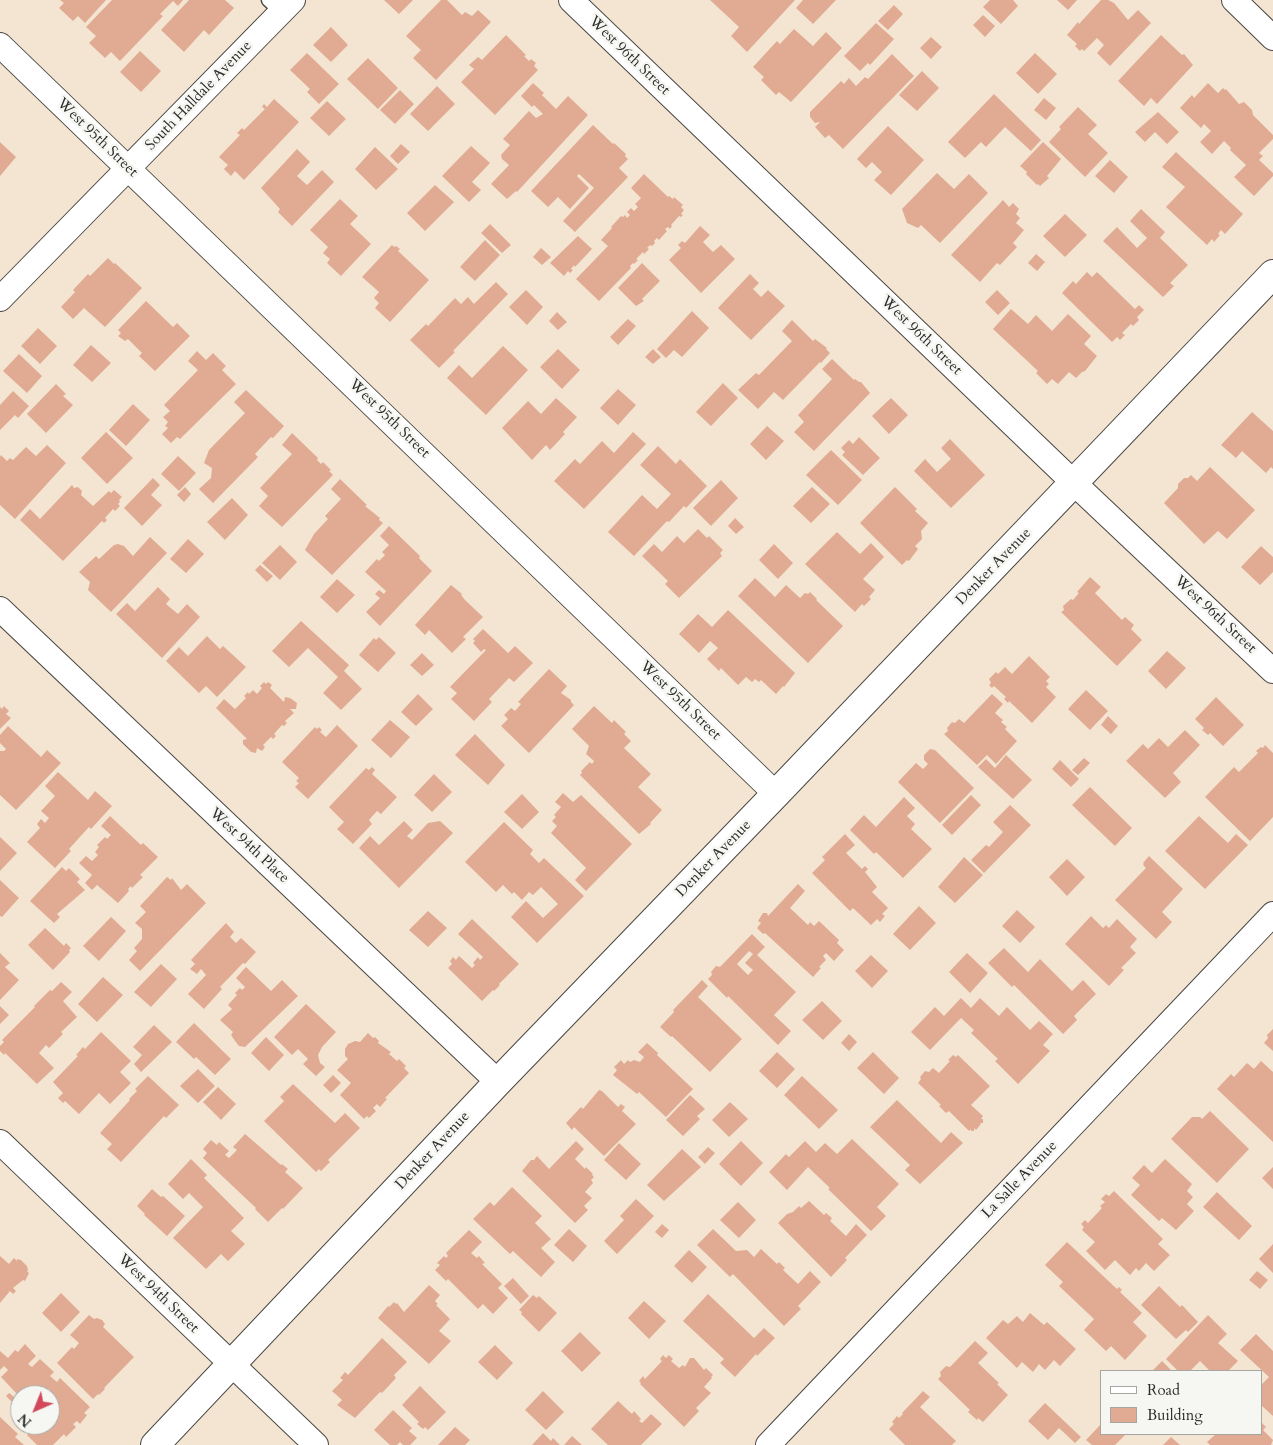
<!DOCTYPE html>
<html>
<head>
<meta charset="utf-8">
<style>
  body { margin:0 }
  #map { position:relative; width:1273px; height:1445px; overflow:hidden; background:#f3e5d1; font-family:Cardo,serif }
  canvas { display:block }
  .legend { position:absolute; left:1100px; top:1370px; width:162px; height:65px; box-sizing:border-box; background:#f6f6f2; border:1px solid #a5a5a2; margin:0; padding:6px 9px; list-style:none; font-size:15px; color:#2b2b2b }
  .legend li { display:flex; align-items:center; gap:10px; height:25px }
  .legend b { width:25px; border:1px solid #a5a5a2 }
  .north { position:absolute; left:10px; top:1385px; width:50px; height:50px; box-sizing:border-box; background:#f6f6f2; border:1px solid #a5a5a2; border-radius:50%; rotate:224deg; font-size:14px; font-weight:700; line-height:20px; text-align:center; color:#2b2b2b }
  .north::after { content:''; display:block; margin:auto; width:18px; height:22px; background:#d1495b; clip-path:polygon(50% 0,100% 100%,50% 72%,0 100%) }
</style>
</head>
<body>
<div id="map">
<canvas width="1273" height="1445"></canvas>
<ul class="legend">
<li><b style="height:6px;background:#fff"></b>Road</li>
<li><b style="height:14px;background:#e1ab93"></b>Building</li>
</ul>
<div class="north">N</div>
</div>
<script>
const g = document.querySelector('canvas').getContext('2d');
g.lineJoin = 'round';
function fillPath(path, color) {
  g.fillStyle = color;
  g.fill(path, 'evenodd');
}
function poly(rows) {
  const path = new Path2D();
  for (const r of rows) {
    path.moveTo(r[0], r[1]);
    for (let i = 2; i < r.length; i += 2) path.lineTo(r[i], r[i + 1]);
  }
  return path;
}
function trace(path, color, width, dash) {
  g.strokeStyle = color;
  g.lineWidth = width;
  g.lineCap = dash ? 'butt' : 'round';
  g.setLineDash(dash || []);
  g.stroke(path);
}
function write(font, color, halo, rows, align = 'center') {
  g.font = font + ' Cardo,serif';
  g.lineWidth = 5;
  g.setLineDash([]);
  g.textBaseline = 'middle';
  g.strokeStyle = halo;
  g.fillStyle = color;
  for (const [text, x, y, turn = 0] of rows) {
    g.save();
    g.translate(x, y);
    g.rotate((+turn || 0) * Math.PI / 180);
    g.textAlign = isNaN(turn) ? turn : align;
    if (halo) g.strokeText(text, 0, 0);
    g.fillText(text, 0, 0);
    g.restore();
  }
}
fillPath(poly([
  [60,0,106,0,85,23,78,16,73,21,59,8,64,3],
  [112,0,183,0,178,6,173,1,160,14,163,16,120,61,111,52,105,58,89,43,96,36,86,27],
  [189,0,225,0,234,8,209,35,204,30,184,52,161,30],
  [384,0,413,0,399,14],
  [441,0,447,0,462,15,465,12,472,16,478,10,491,22,436,80,413,58,421,50,406,36],
  [710,0,795,0,747,52,731,36,739,27],
  [803,0,836,0,813,24,796,8],
  [990,0,1013,0,1018,6,1001,24,983,7],
  [1057,0,1077,0,1068,10],
  [1101,0,1108,0,1114,3,1128,20,1138,10,1151,23,1110,66,1097,53,1104,45,1097,38,1084,51,1082,49,1080,51,1075,46,1077,44,1067,35,1078,22,1079,24],
  [894,5,903,14,888,30,878,21],
  [983,15,995,26,985,37,973,25],
  [876,23,894,39,870,65,868,63,860,71,844,56],
  [331,27,348,45,331,62,313,45],
  [794,29,813,46,826,32,842,48,791,102,779,92,776,95,761,80,764,77,753,67,777,41,780,44],
  [506,35,526,55,524,56,529,61,531,59,536,63,534,66,538,70,495,115,461,82,474,69,469,65,478,57,482,60],
  [1161,35,1182,55,1184,54,1193,65,1157,104,1151,98,1144,106,1118,81],
  [931,37,942,47,931,59,920,48],
  [140,51,161,71,141,92,120,72],
  [307,53,339,84,319,104,307,92,310,89,290,70],
  [1035,53,1057,74,1038,94,1016,73],
  [892,54,914,76,843,149,829,135,825,138,815,127,820,122,815,123,810,117,810,112,841,81,844,84,849,78,856,86,865,77,868,79],
  [368,58,398,88,378,109,347,79],
  [922,71,939,88,917,111,899,95],
  [533,83,544,93,542,95,556,109,568,96,588,115,517,192,516,191,507,199,491,184,509,165,502,159,501,155,510,145,503,139,529,111,536,118,543,114,534,105,532,107,521,96],
  [1208,83,1218,93,1223,88,1225,90,1226,89,1239,104,1244,102,1252,110,1253,115,1273,135,1273,139,1259,153,1263,156,1259,160,1273,173,1273,176,1254,196,1234,177,1246,165,1230,150,1231,148,1224,141,1212,154,1200,142,1211,131,1204,124,1201,128,1180,108,1192,95,1194,98],
  [437,86,455,104,428,131,410,114],
  [400,90,414,104,395,124,380,110],
  [994,94,1041,140,1031,151,1005,127,986,147,981,142,965,158,948,142],
  [1044,98,1056,108,1046,120,1034,110],
  [274,99,299,122,244,180,235,171,231,176,224,169,228,165,219,157,240,135,237,133,242,128,244,130,265,109,262,107,264,104,267,107],
  [327,101,346,119,329,136,310,118],
  [1078,107,1097,125,1088,134,1108,153,1085,177,1049,142,1061,129,1059,127],
  [1158,112,1179,132,1167,144,1155,132,1145,142,1135,132],
  [593,125,613,144,614,143,626,154,625,156,628,159,619,168,628,177,575,232,563,221,594,188,579,174,577,176,589,188,570,209,558,197,548,207,531,191],
  [888,126,924,160,891,195,874,180,882,172,872,162,866,168,857,159],
  [0,142,16,157,0,176],
  [1043,142,1061,159,1047,176,1049,178,1040,186,1038,184,1037,185,1026,174,1027,172,1020,166],
  [401,144,410,152,398,164,390,156],
  [471,146,490,163,472,182,481,190,469,202,442,176],
  [375,147,398,169,376,190,355,169],
  [297,149,310,162,297,176,307,185,322,170,334,182,292,226,278,212,280,209,261,188],
  [1176,152,1243,214,1225,234,1221,230,1218,234,1220,235,1214,242,1212,239,1207,245,1166,207,1185,187,1162,167],
  [1110,160,1128,177,1114,193,1095,176],
  [937,173,954,189,969,174,988,193,940,243,921,225,918,228,907,223,902,209],
  [644,174,668,197,669,196,673,199,674,197,683,205,681,207,684,210,681,214,683,215,681,217,679,216,671,225,672,226,670,229,668,227,665,229,667,231,659,240,657,238,654,241,655,243,652,246,650,245,647,248,649,249,644,254,643,252,636,259,638,260,634,264,633,263,630,266,631,268,599,301,576,279,608,246,601,240,612,228,611,227,621,216,623,217,625,215,627,218,630,215,627,212,631,208,634,211,638,207,635,204,641,198,631,188],
  [435,185,454,202,425,231,407,213],
  [340,199,358,216,350,224,371,244,341,276,327,263,330,259,323,253,328,247,310,230],
  [1003,200,1009,207,1013,203,1019,209,1016,214,1020,218,1016,223,1024,230,1013,243,1017,247,1000,265,997,263,980,282,951,255],
  [1141,209,1165,232,1160,238,1188,265,1170,283,1174,286,1163,297,1103,241,1117,227,1137,248,1147,238,1130,221],
  [1065,214,1087,235,1065,257,1043,236],
  [490,224,511,245,502,253,481,233],
  [700,226,710,235,703,242,713,252,721,245,735,259,701,293,669,260,681,248,678,245,682,241,685,243],
  [578,236,592,249,575,267,574,265,571,269,573,270,570,273,568,271,564,276,550,263],
  [485,240,500,255,475,281,460,267],
  [392,245,394,247,396,246,400,249,398,251,429,280,390,322,375,308,379,303,374,298,379,292,362,277],
  [541,248,551,257,542,265,533,257],
  [1036,254,1045,262,1037,271,1028,263],
  [108,258,114,264,115,263,142,288,105,327,84,308,73,319,61,307,75,292,73,290,88,274,90,276],
  [642,263,660,281,642,299,644,301,636,306,618,288],
  [1087,272,1092,277,1097,272,1135,309,1139,305,1144,310,1137,317,1139,320,1133,326,1131,324,1122,333,1125,335,1120,340,1117,337,1112,342,1062,293,1073,281,1076,284],
  [750,274,759,283,753,289,761,297,768,290,785,306,751,340,718,308],
  [496,282,508,294,453,351,455,352,439,368,410,340,426,324,428,326,455,298,461,304,468,297,474,304],
  [526,290,543,307,527,325,509,307],
  [997,290,1010,303,998,315,985,302],
  [146,301,173,327,177,323,190,336,155,371,139,356,142,353,128,339,125,341,118,336,121,333,118,330],
  [1011,309,1028,324,1036,315,1052,331,1068,314,1091,336,1084,344,1097,356,1085,371,1082,372,1076,378,1069,372,1058,384,1052,379,1047,384,1036,373,1038,371,993,329],
  [692,311,709,328,682,357,674,350,666,358,657,349],
  [557,312,567,322,558,330,549,321],
  [628,319,636,326,618,345,610,337],
  [792,320,813,341,815,339,827,348,826,349,830,353,821,363,820,362,783,400,774,392,758,409,738,390,756,373,759,375,792,341,782,331],
  [38,328,57,346,40,364,21,346],
  [91,345,111,363,92,382,73,365],
  [503,346,528,370,486,415,447,378,459,365,472,378],
  [558,349,580,370,562,389,540,367],
  [653,349,661,357,653,364,645,357],
  [197,351,206,360,213,353,226,366,222,370,236,384,180,439,177,437,171,443,162,434,168,428,165,426,168,422,163,417,170,411,164,405,198,370,188,361],
  [19,354,42,376,27,393,3,371],
  [832,359,854,380,855,379,859,382,861,382,870,393,814,451,794,432,804,422,798,415,832,379,822,369],
  [723,383,738,398,711,426,696,412],
  [56,384,66,394,63,396,73,405,46,433,27,414],
  [618,389,636,405,618,425,600,408],
  [246,390,284,426,273,438,271,437,255,454,258,457,213,503,199,489,211,478,212,468,204,463,209,450,245,413,234,402],
  [13,391,29,406,18,418,15,415,0,430,0,405],
  [556,398,577,417,563,432,565,434,550,450,546,445,532,460,502,428,528,401,541,414],
  [891,398,908,415,889,434,872,416],
  [133,404,150,420,126,446,109,430],
  [1252,412,1273,431,1273,469,1271,467,1266,473,1242,451,1236,458,1221,445],
  [767,426,784,441,766,460,750,444],
  [106,432,133,458,107,484,81,458],
  [633,432,646,444,584,509,554,481,575,459,580,464,602,441,614,453],
  [292,433,318,458,317,460,321,464,323,462,331,470,329,471,333,475,282,527,259,506,268,496,260,488,292,454,282,445],
  [859,437,880,458,863,475,842,455,845,452,841,448,849,440,853,444],
  [950,439,985,475,951,508,914,471,925,459,937,472,951,459,941,448],
  [47,445,66,463,15,519,0,505,0,457,1,455,7,461,10,458,13,460,26,447,36,456],
  [658,446,676,464,680,459,707,486,686,508,684,506,669,522,667,521,634,556,608,532,642,495,657,509,671,494,640,465],
  [831,450,862,480,838,505,806,475],
  [178,456,196,473,179,491,161,474],
  [1210,467,1255,510,1227,539,1218,531,1204,544,1164,503,1178,488,1178,484,1184,478,1188,478,1191,475,1197,481],
  [153,478,160,485,151,495,162,505,142,526,124,508],
  [340,479,367,505,365,506,380,518,379,520,383,523,332,575,305,550,314,534,328,519,325,516,341,499,331,489],
  [721,480,738,498,711,526,693,508],
  [72,485,74,488,78,487,82,491,81,495,93,506,109,491,111,493,114,490,122,497,119,500,120,502,118,504,120,506,115,511,113,509,105,518,107,520,104,523,102,521,63,561,20,520,30,509,40,519],
  [185,487,191,494,184,502,177,495],
  [812,487,830,504,811,523,793,506],
  [895,487,917,509,915,511,928,523,921,531,922,539,915,546,918,549,909,561,907,560,902,565,860,523],
  [232,498,248,515,225,540,207,522],
  [735,518,744,527,736,534,728,526],
  [389,526,420,556,419,558,432,571,380,626,366,612,380,598,375,594,379,590,384,594,386,591,365,572,377,559,379,561,385,555,382,552,389,545,380,536],
  [698,529,707,538,709,536,723,550,720,553,722,556,679,598,665,584,668,581,642,556,654,544,662,552,677,536,684,543],
  [837,532,860,554,871,543,884,557,863,579,875,590,869,597,871,599,864,606,862,604,855,612,805,564],
  [150,537,167,553,111,612,88,590,90,582,79,572,96,556,99,559,114,545,118,544,124,546,133,556],
  [188,539,204,554,186,573,170,559],
  [774,544,793,563,778,579,759,560],
  [280,545,297,562,280,580,262,563],
  [1261,546,1273,557,1273,572,1260,585,1241,567],
  [260,565,273,576,267,582,255,570],
  [1090,577,1101,587,1095,593,1122,620,1125,617,1134,625,1131,629,1142,640,1117,666,1061,612,1064,610,1063,606,1071,599,1073,600,1079,593,1077,592],
  [755,578,775,597,786,585,800,598,805,593,808,594,810,592,817,599,816,600,843,626,808,663,738,596],
  [337,579,355,595,337,613,320,597],
  [451,585,462,594,461,595,465,600,483,617,463,637,466,639,452,653,429,630,425,635,415,625],
  [158,587,170,599,166,604,178,614,187,604,200,617,162,658,116,614,127,603,135,611],
  [728,610,795,673,784,687,783,686,776,694,761,680,759,682,755,679,752,682,746,677,738,685,721,668,719,671,707,659,718,648,710,641,699,653,679,634,698,614,712,627],
  [301,621,349,665,344,671,362,689,341,710,323,693,338,677,308,648,289,667,272,651],
  [483,629,508,653,515,646,533,663,514,682,509,678,489,699,492,702,474,721,451,699,457,693,450,687,486,650,484,649,481,652,473,643,475,641,473,639],
  [207,636,220,649,223,646,246,667,217,697,206,686,199,693,166,661,179,647,188,656],
  [379,637,396,653,378,672,359,655,374,638,376,640],
  [1167,651,1186,668,1166,689,1148,671],
  [422,653,434,665,422,676,410,665],
  [1029,656,1050,677,1046,681,1049,684,1046,687,1056,697,1032,723,1009,701,1008,703,1004,699,1006,697,994,686,992,688,989,685,991,683,989,679,996,672,998,674,1005,667,1012,674],
  [549,669,567,686,561,693,571,700,571,702,574,705,529,753,501,726,508,719,504,715,511,708,515,711,521,704,518,702],
  [264,682,266,684,268,682,272,685,270,688,284,702,285,697,290,698,297,703,296,709,290,709,294,713,285,721,287,723,284,726,282,725,274,734,276,736,273,739,271,737,263,745,265,747,262,751,257,748,256,753,251,752,243,744,243,740,247,739,216,708,224,699,235,709,246,698,244,696,248,692,249,694,253,690,257,694,262,688,260,686],
  [1086,690,1108,711,1090,730,1068,709],
  [418,694,433,709,416,726,401,712],
  [992,694,1003,704,995,713,1003,720,1001,722,1007,727,1005,729,1017,741,996,764,987,755,977,765,944,734,948,731,947,728,952,722,955,723,959,719,964,723],
  [1216,697,1244,725,1223,746,1210,733,1208,735,1202,730,1204,728,1195,719],
  [4,706,9,711,6,714,11,718,0,729,0,707,2,709],
  [594,706,612,723,614,720,626,732,624,734,631,741,624,748,651,774,638,787,662,810,650,823,651,824,639,834,580,775,582,773,581,771,590,762,592,764,594,761,586,754,589,746,572,729],
  [1108,716,1118,726,1111,734,1101,725],
  [390,720,410,737,391,758,371,740],
  [337,725,358,746,308,799,295,787,299,783,296,781,299,778,282,762,315,727,317,729,319,727,322,730,320,732,326,737],
  [8,726,41,757,47,750,61,763,16,810,0,795,0,751,4,751,6,749,0,743,0,735],
  [1185,730,1200,745,1173,773,1181,782,1165,798,1126,761,1143,744,1148,749,1159,738,1168,747],
  [475,734,505,765,488,785,455,755],
  [1265,745,1273,753,1273,817,1250,841,1205,797,1234,767,1239,772,1258,753,1256,751,1261,747,1263,748],
  [930,749,935,750,974,788,940,823,898,782,916,763,923,769,928,764,924,760,924,755],
  [1006,755,1032,780,1013,799,978,767,986,759,995,768],
  [1084,758,1090,763,1078,775,1072,770],
  [1060,760,1079,779,1071,787,1052,769],
  [372,767,375,770,372,774,397,797,381,814,377,811,369,820,372,824,353,844,337,829,344,822,329,807,366,768,369,770],
  [58,772,88,800,95,791,112,806,91,829,89,827,69,849,71,851,55,868,27,842,40,828,37,824,41,819,45,823,49,818,41,811,55,796,45,786],
  [434,774,452,792,432,812,414,795],
  [1090,787,1132,828,1115,846,1072,805],
  [563,793,573,802,581,795,632,844,586,891,575,880,586,868,551,833,557,826,552,821,556,817,554,815,561,807,555,802],
  [522,794,539,812,522,829,504,812],
  [971,795,981,805,952,835,942,825],
  [904,797,915,808,907,816,915,824,911,829,932,849,903,878,876,852,874,854,850,830,864,815,876,827],
  [1010,805,1031,825,984,873,971,860,986,845,989,847,1003,832,993,822],
  [110,816,141,845,143,843,158,857,140,875,143,877,132,888,131,886,128,889,129,891,118,903,97,885,92,890,85,883,92,875,79,863,86,856,92,861,98,855,95,852,99,847,97,845,105,837,107,839,111,835,101,826],
  [1199,816,1228,843,1236,834,1248,845,1205,889,1165,851],
  [404,821,413,830,407,836,412,840,428,823,440,821,453,833,399,888,359,848,370,836,379,845],
  [504,822,533,850,530,854,539,863,544,858,584,896,537,943,511,917,526,901,543,918,558,904,541,887,533,895,529,892,522,900,514,892,512,894,503,885,496,892,465,862],
  [845,834,855,845,846,853,862,869,865,866,868,869,865,872,877,887,872,892,888,908,882,914,885,916,880,922,877,919,871,925,853,908,850,911,812,873,825,860,822,857],
  [0,837,17,853,0,871],
  [1149,856,1183,889,1162,912,1172,922,1156,939,1115,900,1146,868,1143,865,1144,864,1143,863],
  [964,857,983,875,955,903,938,887],
  [1067,859,1085,877,1067,896,1049,877],
  [62,867,66,871,69,868,80,879,77,882,85,890,57,914,60,917,54,923,30,901],
  [167,877,171,880,172,878,181,890,187,884,206,903,140,971,129,960,137,951,134,948,142,939,142,929,135,923,146,912,140,906],
  [0,880,19,898,2,917,0,916],
  [798,884,805,891,790,908,808,925,810,922,814,926,819,921,839,940,837,943,844,950,834,961,826,953,823,956,826,960,819,967,821,968,813,977,765,933,763,934,757,928,761,923,758,921,763,913,767,913,768,916],
  [919,906,936,923,910,950,893,934],
  [1017,910,1035,927,1020,943,1002,926],
  [428,911,447,928,428,947,409,930],
  [1091,916,1103,928,1106,925,1109,928,1117,919,1137,939,1130,947,1136,953,1121,968,1124,970,1109,986,1065,944],
  [111,917,126,931,99,961,83,946],
  [472,919,519,964,499,984,500,985,494,991,493,990,482,1001,448,968,452,964,450,961,453,957,456,960,459,956,472,968,475,965,473,963,478,957,480,960,483,957,458,934],
  [226,923,234,932,230,937,236,943,241,938,256,952,245,964,243,963,220,987,222,989,204,1009,188,994,206,975,201,969,197,974,190,969,195,964,191,960],
  [45,928,64,946,66,943,71,948,69,950,70,952,53,970,28,945],
  [752,934,765,947,757,955,796,992,774,1015,791,1031,778,1045,728,996,727,998,708,979,712,975,711,972,716,966,720,967],
  [749,951,753,954,745,963,753,970,748,975,737,964],
  [1004,948,1028,972,1040,959,1072,991,1083,980,1096,994,1074,1016,1077,1020,1063,1034,1014,985,1012,987,988,963],
  [0,953,10,963,5,967,19,980,0,1000],
  [967,953,988,973,970,993,949,972],
  [871,955,888,971,872,988,855,971],
  [161,964,177,979,151,1007,134,992],
  [246,967,271,991,282,980,298,996,245,1047,239,1046,235,1041,231,1035,233,1032,220,1020,232,1009,228,1005,237,995,235,993,240,988,242,990,245,987,236,978],
  [103,977,123,995,97,1022,78,1004],
  [702,980,708,986,698,997,742,1039,710,1072,672,1036,671,1037,660,1027,674,1012,673,1010],
  [61,982,72,992,63,1001,77,1017,61,1032,63,1034,49,1048,46,1045,39,1053,54,1068,37,1084,5,1053,4,1055,0,1051,0,1046,4,1042,2,1040,35,1007,34,1006,50,990,52,991],
  [961,998,971,1008,980,998,999,1016,1007,1007,1030,1030,1039,1021,1053,1034,1043,1045,1050,1051,1018,1084,995,1061,998,1059,971,1033,974,1030,961,1018,930,1050,911,1032,935,1007,944,1016],
  [822,1001,842,1021,823,1040,802,1020],
  [306,1004,336,1032,322,1047,318,1055,320,1063,325,1067,316,1076,303,1064,308,1059,298,1049,292,1055,274,1037],
  [0,1006,9,1015,0,1024],
  [194,1023,231,1059,215,1075,196,1057,194,1059,176,1042],
  [154,1025,172,1042,141,1072,134,1064,142,1055,133,1047],
  [1273,1029,1273,1051,1264,1043,1268,1038,1267,1035],
  [101,1032,131,1061,120,1072,131,1083,110,1104,99,1093,79,1114,65,1101,63,1103,58,1098,63,1093,53,1082,78,1056,76,1055,83,1047,85,1049],
  [368,1033,373,1038,375,1037,379,1041,378,1043,391,1052,389,1054,397,1061,399,1059,406,1066,404,1068,409,1073,385,1098,387,1099,380,1107,377,1104,373,1108,376,1111,369,1118,367,1116,364,1119,340,1095,351,1083,337,1070,348,1059,345,1056,345,1049,348,1044,355,1041,360,1042],
  [849,1034,857,1042,849,1051,841,1043],
  [266,1037,284,1055,269,1071,251,1053],
  [647,1043,658,1053,657,1055,693,1089,666,1117,639,1092,637,1094,613,1075,617,1070,614,1067,621,1060,624,1064,628,1060,630,1062,634,1060,640,1062,644,1057,638,1052],
  [777,1052,795,1069,777,1088,759,1071],
  [873,1052,899,1078,884,1094,857,1068],
  [953,1055,956,1057,958,1055,990,1086,971,1105,983,1116,981,1119,983,1119,983,1123,980,1123,981,1124,976,1130,974,1128,974,1131,971,1131,971,1129,969,1131,949,1111,946,1113,939,1106,941,1105,918,1083,921,1079,920,1077,925,1071,929,1072,933,1068,939,1073,950,1061,948,1060],
  [1261,1061,1273,1072,1273,1142,1217,1089,1231,1074,1234,1077,1247,1063,1254,1069],
  [198,1069,215,1086,198,1103,180,1086],
  [333,1075,341,1083,331,1093,323,1085],
  [148,1076,179,1105,166,1118,164,1116,121,1162,107,1149,112,1144,100,1133,130,1100,129,1099,137,1091,135,1089],
  [802,1076,838,1110,819,1129,784,1095],
  [293,1084,335,1123,345,1113,360,1128,328,1160,330,1162,321,1171,319,1169,316,1172,264,1121,284,1101,280,1097],
  [218,1087,236,1104,221,1120,203,1102],
  [599,1090,602,1091,618,1107,621,1104,625,1107,622,1111,636,1124,604,1156,574,1127,572,1130,566,1123,581,1107,583,1109],
  [690,1095,705,1109,697,1116,700,1119,683,1136,666,1120],
  [897,1100,941,1143,951,1132,963,1143,920,1184,905,1170,910,1165,870,1127],
  [730,1102,748,1119,729,1137,712,1120],
  [1210,1111,1249,1149,1217,1183,1171,1139,1192,1117,1200,1117,1202,1119],
  [245,1134,281,1165,282,1164,288,1169,285,1172,303,1188,283,1209,282,1208,268,1222,255,1209,256,1208,203,1158,207,1153,203,1149,211,1140,217,1145,219,1142,229,1151,225,1155,229,1158,237,1150,233,1147],
  [852,1139,899,1184,877,1207,886,1216,871,1231,828,1189,830,1188,808,1167,787,1190,769,1172,786,1154,789,1157,805,1141,816,1152,825,1143,837,1154],
  [576,1141,584,1149,575,1159,585,1169,586,1167,593,1174,592,1175,594,1177,591,1180,593,1183,585,1192,592,1198,584,1206,588,1210,575,1223,522,1171,531,1160,534,1160,537,1156,549,1169],
  [741,1141,763,1163,741,1186,719,1164],
  [619,1143,641,1164,626,1180,604,1160],
  [708,1147,715,1153,705,1164,698,1157],
  [682,1149,701,1167,664,1201,647,1185],
  [191,1159,207,1175,204,1178,244,1218,231,1231,245,1244,228,1261,221,1254,206,1269,173,1238,203,1207,189,1193,183,1199,168,1184],
  [1165,1159,1192,1184,1187,1191,1193,1197,1187,1204,1194,1211,1176,1230,1162,1218,1159,1221,1131,1195,1140,1185,1132,1178,1144,1165,1152,1173],
  [1273,1167,1273,1189,1262,1178],
  [512,1187,542,1216,535,1223,551,1239,541,1248,555,1262,541,1277,513,1251,510,1254,473,1219,490,1202,494,1206],
  [152,1189,161,1197,163,1196,185,1216,167,1236,144,1215,145,1214,137,1206],
  [1114,1191,1163,1239,1158,1244,1170,1255,1154,1271,1146,1263,1139,1271,1136,1268,1130,1275,1115,1260,1105,1270,1086,1251,1095,1242,1082,1230,1084,1227,1081,1224,1085,1220,1088,1223,1102,1208,1100,1206,1105,1202,1101,1199,1106,1194,1109,1196],
  [1217,1192,1252,1226,1239,1240,1203,1207],
  [636,1199,654,1216,617,1254,604,1241,624,1220,620,1216],
  [809,1201,824,1215,826,1213,832,1218,830,1221,846,1236,856,1224,867,1235,845,1258,847,1260,831,1277,778,1223,787,1214,793,1212,799,1206,801,1208],
  [738,1202,756,1220,739,1238,720,1220],
  [662,1224,669,1230,662,1238,655,1232],
  [569,1229,587,1246,573,1262,554,1245],
  [713,1229,736,1251,747,1250,754,1257,761,1249,777,1264,779,1262,785,1268,783,1270,798,1284,810,1271,821,1282,798,1306,801,1309,784,1326,733,1274,730,1277,697,1245],
  [469,1230,482,1242,471,1253,477,1258,479,1256,485,1263,482,1264,502,1284,498,1288,508,1298,493,1314,483,1304,478,1309,448,1279,446,1281,435,1270,440,1265,437,1263,444,1256,446,1258,448,1256,446,1253],
  [1067,1242,1117,1289,1119,1287,1122,1290,1120,1292,1142,1313,1133,1322,1147,1336,1125,1360,1111,1346,1106,1351,1084,1330,1094,1319,1059,1286,1063,1282,1045,1265],
  [1273,1244,1273,1273,1259,1259],
  [689,1250,707,1267,692,1283,674,1266],
  [0,1256,9,1264,14,1258,17,1261,17,1259,21,1260,27,1266,28,1270,27,1271,29,1273,25,1281,23,1280,13,1288,16,1291,13,1294,10,1291,0,1303],
  [1257,1271,1268,1280,1260,1289,1249,1280],
  [513,1278,529,1296,521,1304,504,1286],
  [429,1285,440,1295,435,1301,438,1304,436,1305,450,1319,439,1331,451,1341,429,1364,378,1318,388,1306,389,1307,394,1302,396,1304,397,1303,404,1312],
  [1159,1286,1180,1307,1182,1305,1198,1322,1188,1332,1186,1330,1176,1339,1141,1305],
  [61,1293,80,1312,61,1332,42,1313],
  [708,1294,754,1338,764,1328,775,1338,757,1356,756,1354,735,1377,720,1363,724,1359,683,1321],
  [533,1295,537,1298,539,1296,557,1313,539,1332,521,1314,522,1312,519,1310],
  [644,1301,666,1321,649,1339,628,1318],
  [1030,1313,1044,1325,1047,1322,1076,1349,1060,1366,1054,1360,1045,1370,1039,1364,1033,1372,1022,1362,1017,1368,986,1338,1003,1320,1008,1324,1017,1316,1023,1322],
  [89,1315,94,1319,97,1318,102,1320,105,1324,103,1327,134,1357,104,1388,105,1389,99,1395,98,1394,93,1399,57,1363,72,1347,74,1349,79,1343,70,1335],
  [1208,1315,1227,1334,1218,1343,1238,1361,1228,1371,1210,1371,1200,1361,1190,1371,1178,1371,1166,1359],
  [580,1332,601,1353,582,1372,561,1351],
  [1256,1334,1273,1351,1273,1416,1262,1406,1262,1384,1269,1377,1240,1350],
  [382,1338,407,1362,394,1375,396,1378,382,1393,380,1392,355,1418,337,1405,342,1400,332,1391,343,1380,340,1378,345,1372,348,1375],
  [975,1341,988,1353,978,1363,999,1383,997,1384,1008,1395,983,1422,978,1418,977,1420,968,1412,970,1410,938,1379,941,1376,940,1372,946,1366,950,1367],
  [25,1344,36,1356,28,1364,32,1367,40,1359,54,1372,50,1376,57,1382,60,1378,90,1407,84,1413,87,1415,80,1424,77,1421,73,1424,76,1427,66,1437,64,1434,53,1445,37,1445,27,1435,36,1426,35,1425,50,1425,50,1395,20,1395,20,1410,6,1396,9,1393,14,1397,17,1394,1,1377,8,1370,4,1366,0,1370,0,1351,8,1358,15,1350,18,1352],
  [495,1345,513,1363,497,1380,478,1362],
  [663,1355,666,1358,669,1355,673,1359,671,1361,679,1368,683,1365,685,1367,690,1358,694,1358,704,1370,706,1368,713,1375,711,1377,712,1378,704,1387,711,1393,696,1408,699,1411,684,1427,640,1384,641,1383,639,1381,643,1376,645,1379,662,1361,660,1359],
  [1162,1361,1172,1371,1152,1371],
  [420,1386,446,1412,428,1430,425,1427,423,1429,417,1424,419,1422,402,1405],
  [543,1391,564,1412,546,1430,525,1410],
  [923,1391,930,1397,920,1407,956,1441,952,1445,905,1445,889,1429,894,1424,892,1422,897,1416,899,1418,903,1414,902,1413],
  [618,1401,632,1414,634,1411,641,1419,639,1421,642,1423,651,1414,662,1424,641,1445,608,1445,591,1429],
  [1045,1403,1081,1437,1075,1443,1059,1428,1048,1440,1028,1421],
  [393,1410,412,1428,409,1431,417,1438,410,1445,403,1445,400,1442,397,1445,390,1445,374,1430],
  [0,1417,18,1434,15,1437,24,1445,0,1445],
  [1102,1423,1102,1434,1126,1434,1115,1445,1092,1445,1086,1440],
  [1262,1423,1266,1427,1263,1430,1273,1440,1271,1445,1210,1445,1207,1442,1216,1434,1262,1434],
  [455,1427,470,1440,465,1445,438,1445],
  [543,1433,551,1441,553,1438,560,1445,532,1445],
  [572,1436,582,1445,564,1445],
  [1171,1437,1180,1445,1163,1445]
]), '#e1ab93');
const service = poly([
  [268,0,281,12]
]);
const minor = poly([
  [571,0,1074,483,1273,671],
  [1234,0,1273,38],
  [0,45,776,794],
  [0,299,293,0],
  [0,609,498,1082],
  [0,1142,316,1445],
  [768,1445,1273,914]
]);
const tertiary = poly([
  [155,1445,498,1082,776,794,1273,274]
]);
trace(service, '#494744', 15);
trace(minor, '#494744', 26);
trace(tertiary, '#494744', 30);
trace(service, '#fff', 12);
trace(minor, '#fff', 24);
trace(tertiary, '#fff', 28);
write('15px', '#2b2b2b', '#f6f6f2', [
  ["West 96th Street",629,56,44],
  ["South Halldale Avenue",199,96,-46],
  ["West 95th Street",97,138,44],
  ["West 96th Street",921,336,44],
  ["West 95th Street",389,419,44],
  ["Denker Avenue",994,567,-46],
  ["West 96th Street",1215,615,43],
  ["West 95th Street",680,701,44],
  ["West 94th Place",249,846,43],
  ["Denker Avenue",714,859,-46],
  ["Denker Avenue",433,1151,-47],
  ["La Salle Avenue",1020,1180,-46],
  ["West 94th Street",158,1294,44]
]);
</script>
</body>
</html>
